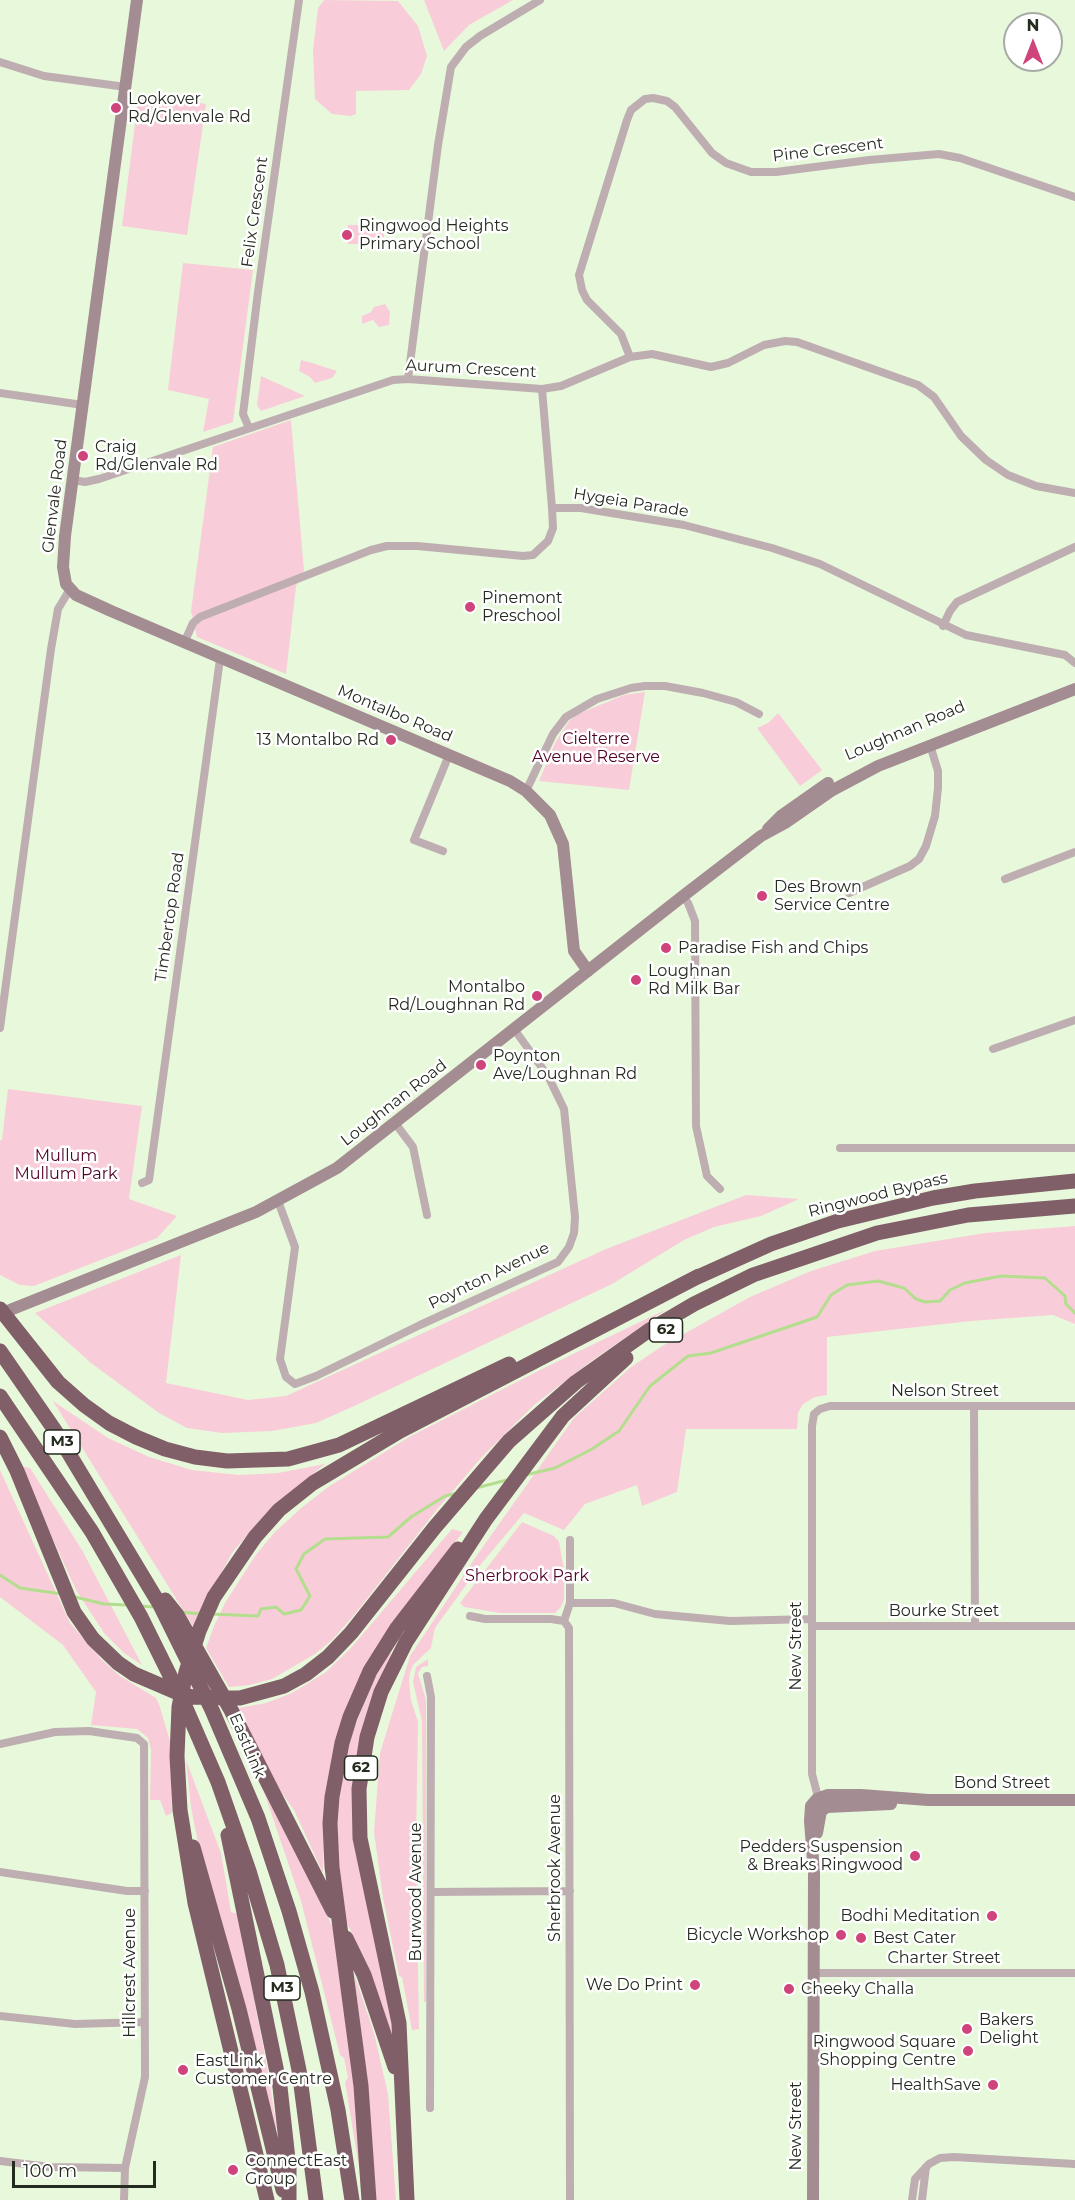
<!DOCTYPE html>
<html>
<head>
<meta charset="utf-8">
<style>
  body { margin:0 }
  #map { position:relative; width:1075px; height:2200px; overflow:hidden; background:#e8f9db; font-family:Montserrat,sans-serif }
  canvas { display:block }
  .north { position:absolute; left:1003px; top:12px; width:60px; height:60px; box-sizing:border-box; background:#fff; border:2px solid #a7aaa5; border-radius:50%; rotate:0deg; font-size:16px; font-weight:700; line-height:24px; text-align:center; color:#242b1f }
  .north::after { content:''; display:block; margin:auto; width:21px; height:27px; background:#cf447b; clip-path:polygon(50% 0,100% 100%,50% 72%,0 100%) }
  .scale { position:absolute; left:12px; top:2161px; width:144px; height:27px; box-sizing:border-box; border:3px solid #242b1f; border-top:0; padding-left:8px; font-size:18px; line-height:21px; white-space:nowrap; color:#242b1f; -webkit-text-stroke:4px #fff; paint-order:stroke }
</style>
</head>
<body>
<div id="map">
<canvas width="1075" height="2200"></canvas>
<div class="north">N</div>
<div class="scale">100 m</div>
</div>
<script>
const g = document.querySelector('canvas').getContext('2d');
g.lineJoin = 'round';
function fillPath(path, color) {
  g.fillStyle = color;
  g.fill(path, 'evenodd');
}
function poly(rows) {
  const path = new Path2D();
  for (const r of rows) {
    path.moveTo(r[0], r[1]);
    for (let i = 2; i < r.length; i += 2) path.lineTo(r[i], r[i + 1]);
  }
  return path;
}
function trace(path, color, width, dash) {
  g.strokeStyle = color;
  g.lineWidth = width;
  g.lineCap = dash ? 'butt' : 'round';
  g.setLineDash(dash || []);
  g.stroke(path);
}
function write(font, color, halo, rows, align = 'center') {
  g.font = font + ' Montserrat,sans-serif';
  g.lineWidth = 5;
  g.setLineDash([]);
  g.textBaseline = 'middle';
  g.strokeStyle = halo;
  g.fillStyle = color;
  for (const [text, x, y, turn = 0] of rows) {
    g.save();
    g.translate(x, y);
    g.rotate((+turn || 0) * Math.PI / 180);
    g.textAlign = isNaN(turn) ? turn : align;
    if (halo) g.strokeText(text, 0, 0);
    g.fillText(text, 0, 0);
    g.restore();
  }
}
fillPath(poly([
  [324,0,398,1,418,26,427,56,421,74,409,90,356,91,356,114,351,116,332,114,315,99,313,50,318,8],
  [424,0,513,0,469,25,444,51],
  [139,93,206,104,187,235,122,226],
  [348,225,384,225,384,244,348,244],
  [183,263,253,270,233,422,203,432,209,399,168,390],
  [385,304,390,312,389,325,379,327,373,320,362,324,362,316,371,312,374,307],
  [301,360,312,363,337,371,332,378,315,383,310,377,299,371],
  [261,376,305,396,261,411,257,405],
  [291,420,304,571,296,586,286,674,197,637,191,611,213,447],
  [645,692,629,790,539,781,555,743,569,721,578,714,624,695],
  [778,713,822,770,800,786,757,728,768,723],
  [8,1089,142,1106,129,1199,177,1216,157,1238,34,1286,20,1285,0,1275,0,1140,2,1140],
  [746,1195,799,1199,761,1216,714,1227,684,1240,612,1284,352,1407,316,1423,272,1431,222,1433,187,1428,159,1413,91,1363,35,1313,181,1255,166,1383,248,1400,286,1396,606,1249],
  [1075,1226,1075,1324,1053,1315,971,1321,827,1337,827,1395,815,1397,803,1404,798,1413,797,1429,686,1429,677,1492,642,1506,637,1485,585,1504,564,1530,524,1513,482,1563,435,1628,431,1648,413,1665,410,1673,409,1681,411,1700,418,1722,416,1840,419,2029,412,2030,402,1977,399,1976,383,1898,374,1832,380,1753,410,1656,475,1558,574,1418,631,1367,664,1345,750,1297,811,1271,875,1251,985,1233],
  [667,1309,590,1362,534,1405,481,1458,439,1507,355,1614,332,1640,315,1654,272,1679,250,1685,229,1687,206,1648,214,1626,225,1603,255,1556,274,1533,300,1509,328,1487,409,1437,546,1367],
  [53,1401,108,1438,149,1457,192,1470,239,1475,278,1473,325,1464,264,1515,232,1553,193,1626],
  [25,1467,30,1468,82,1550,142,1665,124,1653,104,1633,76,1590,21,1469],
  [0,1470,70,1623,102,1660,120,1676,156,1698,159,1704,170,1741,172,1813,166,1816,160,1800,150,1800,151,1750,148,1738,137,1729,91,1725,96,1692,63,1645,0,1597],
  [522,1522,554,1536,559,1542,564,1570,564,1599,561,1607,555,1613,500,1613,464,1607,460,1603],
  [452,1529,463,1532,437,1565,362,1677,324,1813,323,1873,294,1810,281,1792,238,1708,266,1703,292,1693,326,1672,351,1648],
  [389,1652,391,1654,389,1664,355,1774,395,2024,392,2041,364,1959,345,1919,338,1868,336,1818,347,1754,353,1732,371,1686],
  [428,1659,428,1666,422,1667,418,1673,426,1700,426,2002,424,2002,422,1721,413,1682,416,1667],
  [186,1760,221,1853,231,1912,238,1914,267,2067,277,2129,272,2129,198,1843,191,1807],
  [262,1786,317,1893,338,1939,349,2028,364,2198,345,2082,348,2078,344,2058,340,2055,301,1901],
  [354,1973,374,2033,388,2094,396,2200,376,2200,368,2090]
]), '#f8cdd9');
trace(poly([
  [525,1475,555,1468,592,1449,619,1431,650,1386,688,1356,711,1353,817,1317,831,1295,847,1285,878,1281,904,1288,916,1299,925,1302,940,1301,950,1290,965,1283,1001,1276,1045,1278,1065,1296,1066,1304,1075,1313],
  [476,1488,507,1480],
  [0,1575,20,1588,62,1594],
  [75,1597,104,1604,127,1605],
  [140,1606,154,1607],
  [181,1612,202,1614],
  [211,1614,258,1616,261,1609,276,1607,284,1614,301,1610,310,1596,296,1569,304,1554,325,1539,388,1537,411,1517,445,1496,458,1493]
]), '#b2de8e', 3);
trace(poly([
  [0,62,44,76,126,87],
  [630,357,621,334,587,300,582,290,579,275,627,120,631,110,645,99,653,98,667,101,675,107,712,153,726,163,751,172,776,172,869,160,939,154,960,158,1075,197],
  [408,379,438,145,451,67,466,47,480,36,540,0],
  [542,389,552,508],
  [0,393,83,405],
  [249,428,243,414,258,292,299,0],
  [73,480,85,482,99,479,393,380,408,379,542,389,561,386,630,357,652,354,711,367,728,363,764,345,785,341,797,342,918,385,934,397,961,436,986,460,1008,475,1036,486,1075,493],
  [943,626,950,611,957,602,1075,547],
  [184,643,193,623,200,617,371,550,387,546,417,546,523,556,533,555,548,541,553,528,552,508,581,508,684,525,772,548,820,564,966,635,1065,655,1075,663],
  [526,791,553,734,566,717,597,699,631,688,645,686,665,686,703,693,736,702,759,714],
  [443,851,414,840,449,755],
  [1005,879,1075,852],
  [849,893,910,866,919,859,926,846,935,816,938,788,938,771,930,745],
  [683,896,688,903,695,921,696,1126,707,1176,720,1189],
  [0,1028,51,649,58,609,70,589],
  [993,1049,1075,1020],
  [395,1123,413,1147,427,1215],
  [840,1148,1075,1148],
  [142,1183,149,1180,220,659],
  [278,1201,295,1247,280,1359,286,1377,295,1384,316,1376,420,1325,558,1262,569,1247,574,1233,575,1217,564,1109,548,1076,514,1029],
  [974,1407,975,1626],
  [570,1540,570,1603,564,1621,569,1628,570,2200],
  [570,1603,614,1603,655,1614,730,1621,812,1619],
  [470,1616,485,1619,551,1619,564,1621],
  [812,1626,1075,1626],
  [427,1676,431,1697,430,2108],
  [0,1744,55,1732,89,1731,137,1738,144,1744,145,2077,125,2168,124,2200],
  [821,1797,817,1793,812,1774,812,1426,814,1414,820,1409,830,1406,1075,1406],
  [0,1872,127,1891,145,1891],
  [431,1892,570,1891],
  [814,1973,1075,1973],
  [0,2016,75,2024,145,2022],
  [0,2161,50,2167,125,2168],
  [912,2200,915,2179,929,2164,940,2158,954,2157,1075,2164],
  [922,2200,926,2167]
]), '#beaeb2', 8);
trace(poly([
  [137,0,65,536,63,567,66,584,76,595,111,611,456,758,510,781,526,791,550,815,563,844,574,951,588,971],
  [768,829,781,816,828,783],
  [0,1314,256,1212,337,1168,683,896,761,836,785,823,831,791,878,766,1075,689],
  [817,1833,821,1811,827,1807,891,1804],
  [813,2200,814,1873,810,1821,811,1806,817,1799,828,1795,861,1795,928,1800,1075,1800]
]), '#a48c93', 12);
trace(poly([
  [691,1280,771,1244,838,1221,933,1198,975,1191,1075,1181],
  [0,1309,58,1382,84,1405,109,1423,136,1437,165,1449,195,1457,227,1461,288,1459,339,1445,509,1364],
  [0,1351,56,1432,160,1605,212,1710,258,1818,289,1911,312,1992,338,2110,352,2200],
  [0,1396,92,1532,141,1617,185,1706,218,1782,249,1871,277,1965,299,2070,316,2200],
  [0,1437,17,1471,74,1612,93,1639,118,1663,134,1674,176,1692,192,1697,240,1698,284,1686,306,1674,328,1657,351,1633,435,1527,509,1441,576,1382,648,1331,694,1304,753,1275,877,1233,968,1215,1075,1206],
  [165,1600,177,1615,231,1710,333,1911],
  [228,1835,280,2087,289,2168,289,2200],
  [193,1847,239,2009,283,2190],
  [346,1938,364,1975,395,2067],
  [267,2200,195,1903,180,1810,177,1756,179,1707,186,1672,199,1631,214,1597,255,1537,279,1510,313,1483,400,1431,699,1276],
  [369,2200,361,2086,332,1867,330,1823,332,1797,342,1743,350,1717,370,1671,397,1628,458,1549],
  [407,2200,399,2023,360,1838,359,1789,367,1737,381,1692,406,1642,486,1519,563,1416,626,1358]
]), '#805f69', 15);
for (const [x, y, r, color] of [
  [116,108,6,"#cf447b"],
  [347,235,6,"#cf447b"],
  [83,456,6,"#cf447b"],
  [470,607,6,"#cf447b"],
  [391,740,6,"#cf447b"],
  [762,896,6,"#cf447b"],
  [666,948,6,"#cf447b"],
  [636,980,6,"#cf447b"],
  [537,996,6,"#cf447b"],
  [481,1065,6,"#cf447b"],
  [915,1856,6,"#cf447b"],
  [992,1916,6,"#cf447b"],
  [841,1935,6,"#cf447b"],
  [861,1938,6,"#cf447b"],
  [695,1985,6,"#cf447b"],
  [789,1989,6,"#cf447b"],
  [967,2029,6,"#cf447b"],
  [968,2051,6,"#cf447b"],
  [183,2070,6,"#cf447b"],
  [993,2085,6,"#cf447b"],
  [233,2170,6,"#cf447b"]
]) {
  const dot = new Path2D();
  dot.arc(x, y, r, 0, 2 * Math.PI);
  g.fillStyle = color;
  g.fill(dot);
  trace(dot, '#fff', 2);
}
for (const [x, y, w] of [
  [666,1330,33],
  [62,1442,36],
  [361,1768,33],
  [282,1988,36]
]) {
  const box = new Path2D();
  box.roundRect(x - w / 2, y - 12, w, 24, 4.5);
  g.fillStyle = '#fff';
  g.fill(box);
  trace(box, '#242b1f', 1.5);
}
write('bold 15px', '#242b1f', null, [
  ["62",666,1330],
  ["M3",62,1442],
  ["62",361,1768],
  ["M3",282,1988]
]);
write('16px', '#242b1f', '#fff', [
  ["Lookover",128,99],
  ["Rd/Glenvale Rd",128,117],
  ["Ringwood Heights",359,226],
  ["Primary School",359,244],
  ["Craig",95,447],
  ["Rd/Glenvale Rd",95,465],
  ["Pinemont",482,598],
  ["Preschool",482,616],
  ["13 Montalbo Rd",379,740,"right"],
  ["Des Brown",774,887],
  ["Service Centre",774,905],
  ["Paradise Fish and Chips",678,948],
  ["Loughnan",648,971],
  ["Rd Milk Bar",648,989],
  ["Montalbo",525,987,"right"],
  ["Rd/Loughnan Rd",525,1005,"right"],
  ["Poynton",493,1056],
  ["Ave/Loughnan Rd",493,1074],
  ["Pedders Suspension",903,1847,"right"],
  ["& Breaks Ringwood",903,1865,"right"],
  ["Bodhi Meditation",980,1916,"right"],
  ["Bicycle Workshop",829,1935,"right"],
  ["Best Cater",873,1938],
  ["We Do Print",683,1985,"right"],
  ["Cheeky Challa",801,1989],
  ["Bakers",979,2020],
  ["Delight",979,2038],
  ["Ringwood Square",956,2042,"right"],
  ["Shopping Centre",956,2060,"right"],
  ["EastLink",195,2061],
  ["Customer Centre",195,2079],
  ["HealthSave",981,2085,"right"],
  ["ConnectEast",245,2161],
  ["Group",245,2179]
], 'left');
write('16px', '#242b1f', '#fff', [
  ["Pine Crescent",828,150,-7],
  ["Felix Crescent",255,212,-82],
  ["Aurum Crescent",471,369,3],
  ["Glenvale Road",55,496,-83],
  ["Hygeia Parade",631,503,9],
  ["Montalbo Road",395,714,23],
  ["Loughnan Road",905,731,-23],
  ["Timbertop Road",170,917,-82],
  ["Loughnan Road",394,1103,-38],
  ["Ringwood Bypass",878,1195,-14],
  ["Poynton Avenue",489,1276,-26],
  ["Nelson Street",945,1391],
  ["Bourke Street",944,1611],
  ["New Street",796,1646,-90],
  ["EastLink",247,1746,67],
  ["Bond Street",1002,1783],
  ["Sherbrook Avenue",555,1868,-90],
  ["Burwood Avenue",416,1892,-90],
  ["Charter Street",944,1958],
  ["Hillcrest Avenue",130,1973,-90],
  ["New Street",796,2126,-90]
]);
write('16px', '#520028', '#fff', [
  ["Cielterre",596,739],
  ["Avenue Reserve",596,757],
  ["Mullum",66,1156],
  ["Mullum Park",66,1174],
  ["Sherbrook Park",527,1576]
]);
</script>
</body>
</html>
